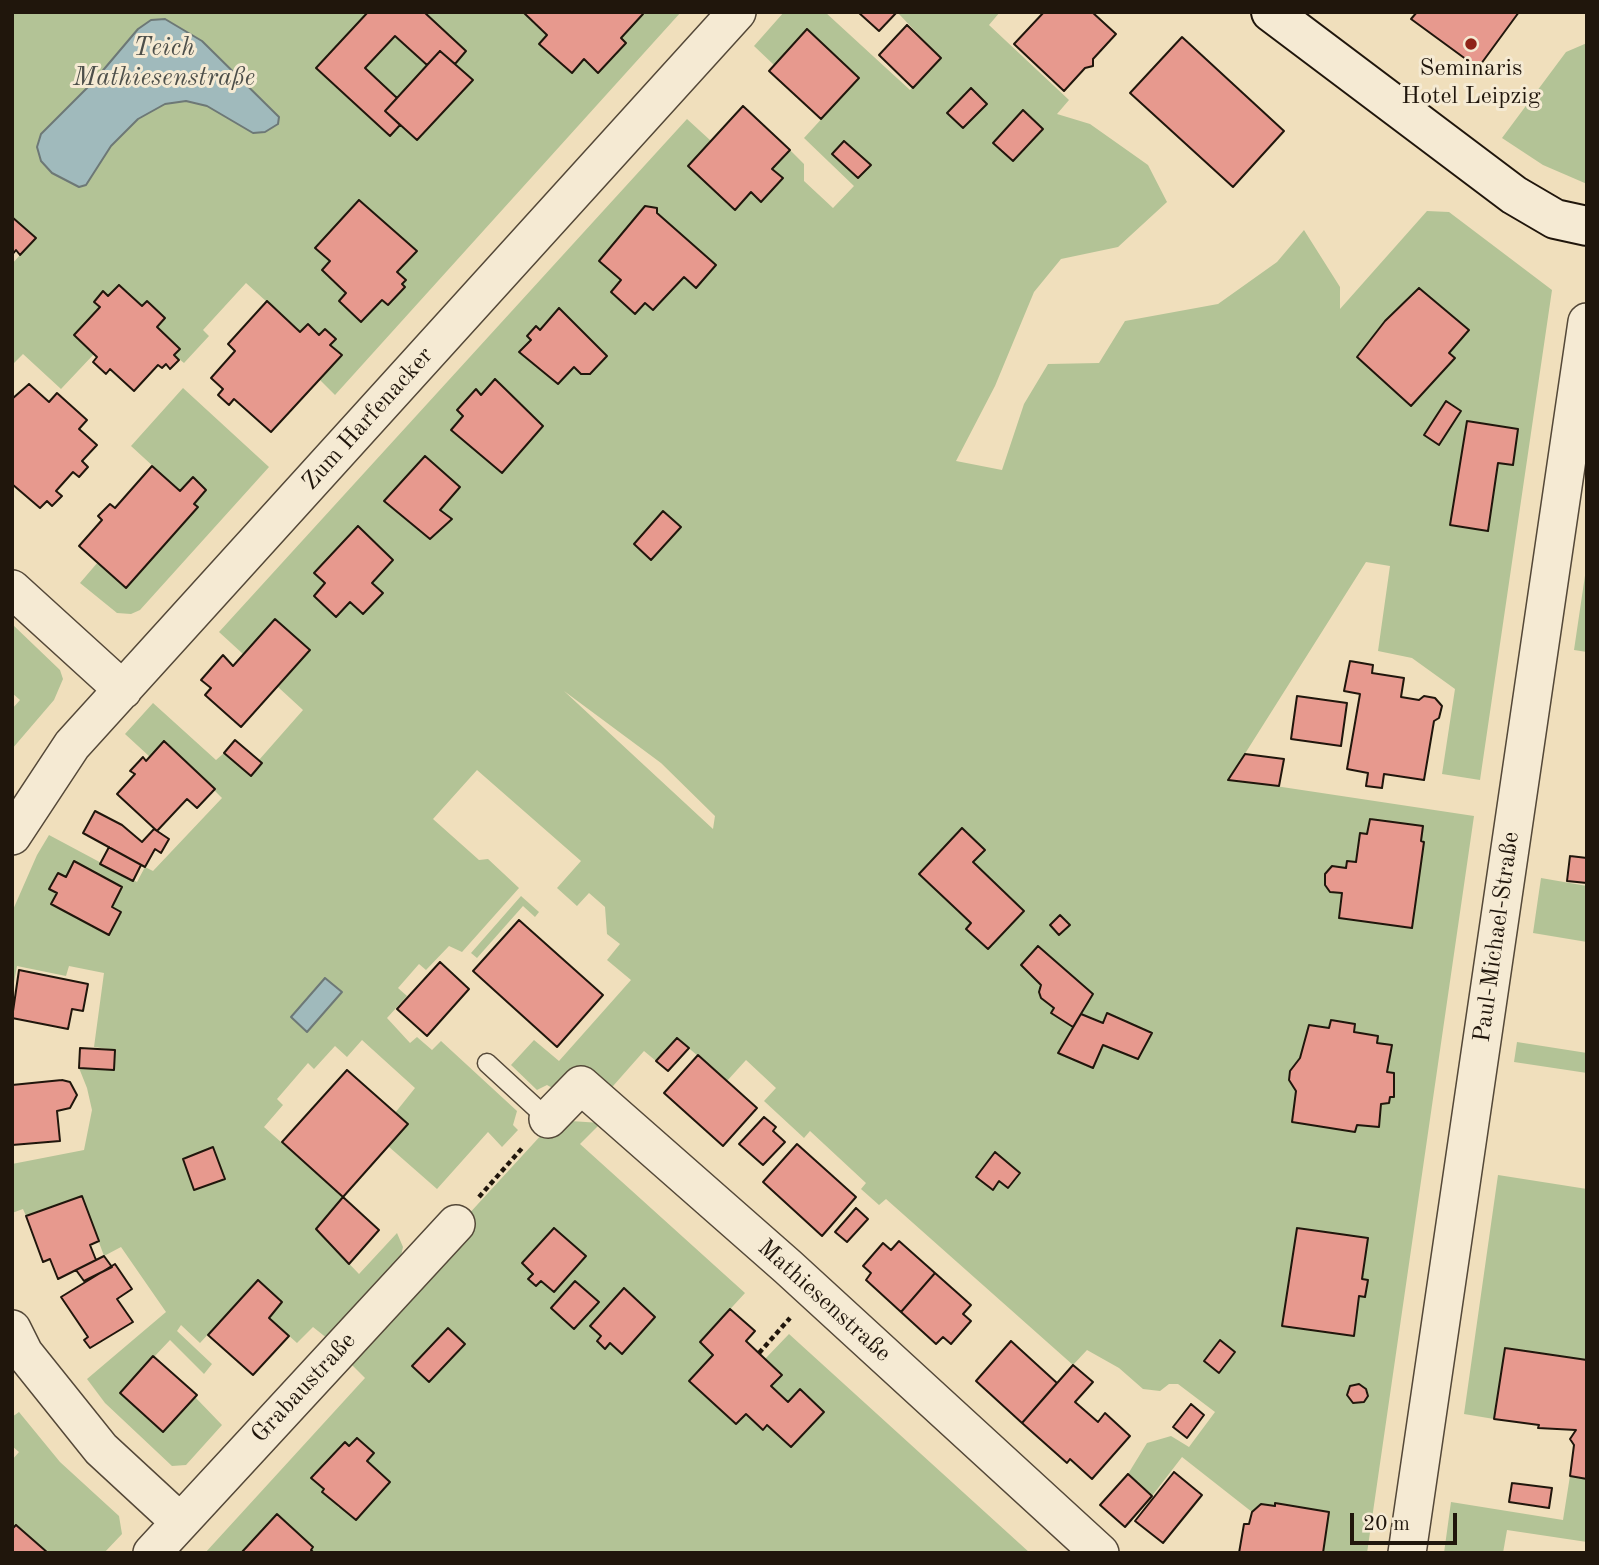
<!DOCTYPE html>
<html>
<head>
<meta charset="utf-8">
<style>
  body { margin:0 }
  #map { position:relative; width:1599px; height:1565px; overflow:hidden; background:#f0dfbc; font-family:"Old Standard TT",serif }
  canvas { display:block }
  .frame { position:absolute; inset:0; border:14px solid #20160c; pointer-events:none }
  .scale { position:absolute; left:1350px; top:1513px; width:107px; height:32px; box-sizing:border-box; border:4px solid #20160c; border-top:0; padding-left:9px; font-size:21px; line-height:24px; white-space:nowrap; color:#20160c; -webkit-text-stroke:5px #f5ead3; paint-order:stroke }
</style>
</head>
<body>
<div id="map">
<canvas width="1599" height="1565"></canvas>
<div class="frame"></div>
<div class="scale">20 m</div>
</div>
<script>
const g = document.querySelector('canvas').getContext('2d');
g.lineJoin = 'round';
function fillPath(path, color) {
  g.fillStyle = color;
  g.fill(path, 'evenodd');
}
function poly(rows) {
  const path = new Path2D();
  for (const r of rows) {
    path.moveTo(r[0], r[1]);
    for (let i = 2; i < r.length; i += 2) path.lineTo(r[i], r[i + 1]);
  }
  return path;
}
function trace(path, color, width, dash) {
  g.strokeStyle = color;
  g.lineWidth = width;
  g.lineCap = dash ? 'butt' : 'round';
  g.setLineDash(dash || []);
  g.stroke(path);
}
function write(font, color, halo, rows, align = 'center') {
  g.font = font + ' "Old Standard TT",serif';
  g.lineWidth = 6;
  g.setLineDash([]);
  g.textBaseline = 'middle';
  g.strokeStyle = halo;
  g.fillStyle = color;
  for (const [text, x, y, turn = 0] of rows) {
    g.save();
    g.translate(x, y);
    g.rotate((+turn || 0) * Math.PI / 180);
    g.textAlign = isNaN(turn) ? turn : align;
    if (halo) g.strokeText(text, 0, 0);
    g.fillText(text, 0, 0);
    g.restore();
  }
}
fillPath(poly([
  [12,12,368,12,316,69,389,136,400,125,417,140,472,80,455,64,466,51,424,12,681,12,335,395,319,379,341,356,330,345,335,339,300,332,246,283,203,330,209,336,184,363,174,355,179,348,157,327,164,317,147,301,142,306,108,296,103,292,94,301,100,307,74,335,94,354,61,389,23,354,12,365,12,264,35,238,12,217],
  [359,200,416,251,397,272,405,279,402,284,405,287,388,305,382,300,362,322,339,302,346,293,322,270,330,261,315,247],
  [784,12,825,12,910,90,941,58,897,12,1000,12,989,25,1069,100,1057,114,1090,124,1148,165,1167,202,1118,247,1061,259,1034,292,995,386,956,461,1002,470,1024,404,1048,364,1099,363,1125,321,1218,304,1277,262,1304,230,1340,287,1340,309,1427,211,1449,212,1552,290,1480,780,1442,774,1455,689,1412,658,1378,651,1390,566,1366,562,1229,779,1474,816,1367,1553,1323,1553,1275,1503,1275,1506,1261,1504,1252,1512,1182,1457,1152,1496,1128,1474,1147,1443,1171,1436,1189,1447,1215,1412,1178,1384,1169,1384,1160,1391,1143,1389,1119,1368,1087,1350,1073,1365,886,1199,879,1205,861,1189,866,1183,810,1131,804,1138,764,1101,776,1088,746,1060,727,1081,677,1038,656,1061,644,1051,606,1094,577,1067,556,1090,547,1085,537,1090,511,1065,534,1040,559,1061,631,980,607,960,620,944,607,934,605,907,589,893,577,906,557,888,581,861,477,770,433,819,479,860,488,859,519,888,462,952,449,946,426,970,419,964,398,988,407,996,387,1018,410,1043,417,1037,432,1050,441,1041,517,1111,513,1125,518,1130,502,1147,488,1132,437,1189,388,1146,407,1124,395,1113,415,1088,362,1040,347,1057,335,1046,314,1069,308,1063,277,1099,283,1105,264,1127,343,1197,316,1229,359,1274,397,1233,403,1247,400,1260,328,1339,313,1327,297,1343,269,1318,282,1302,258,1280,200,1343,181,1325,177,1331,212,1364,204,1374,170,1340,120,1393,163,1432,195,1397,222,1425,186,1465,172,1466,105,1403,87,1379,166,1312,121,1247,104,1256,82,1196,26,1216,23,1209,12,1213,12,1164,84,1150,92,1110,87,1088,79,1068,114,1070,115,1050,94,1047,104,973,69,966,66,976,17,966,12,993,12,912,37,855,49,835,137,882,145,867,153,871,222,798,165,741,150,757,125,734,153,703,216,760,224,753,251,776,262,763,259,760,303,710,278,687,310,650,275,619,243,654,219,632,687,119,711,141,688,167,734,209,751,192,760,201,782,178,772,169,790,150,804,164,804,181,833,208,854,186,804,138,859,78,807,30,774,65,754,46],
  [971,88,987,104,963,128,947,113],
  [1023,110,1013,161,1012,161,993,142],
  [1445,402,1460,411,1439,445,1424,435],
  [564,691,661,763,715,816,713,829],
  [1108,1013,1152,1033,1138,1059,1103,1045,1093,1068,1058,1052,1082,1014,1103,1023],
  [395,36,427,65,397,98,365,68],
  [1587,43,1587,184,1543,165,1502,138,1566,52],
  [183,388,269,467,140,610,131,614,117,613,80,583,98,562,194,504,206,490,193,478,180,491,131,446],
  [1587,562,1587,652,1574,650],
  [12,624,60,670,63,679,54,700,12,749,12,709,20,700,12,693],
  [1541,878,1587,886,1587,942,1533,933],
  [521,896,539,912,535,917,523,906,477,958,471,953],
  [1517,1042,1587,1053,1587,1073,1514,1062],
  [555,1120,601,1123,580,1144,745,1293,700,1342,713,1355,690,1381,736,1424,746,1414,762,1429,788,1402,771,1386,782,1375,765,1359,789,1334,1030,1553,314,1553,311,1550,313,1547,277,1514,242,1553,205,1553,365,1378,349,1362,475,1226,466,1217],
  [554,1228,586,1256,554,1292,541,1281,535,1286,528,1280,533,1274,522,1263],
  [575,1282,598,1303,574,1329,551,1308],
  [624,1288,655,1317,622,1354,610,1343,605,1348,597,1341,601,1336,590,1325],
  [449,1328,465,1344,429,1382,413,1366],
  [357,1438,373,1453,339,1508,312,1477,345,1442,349,1446],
  [1498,1175,1587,1189,1587,1360,1505,1348,1494,1419,1464,1414],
  [19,1412,60,1462,119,1516,122,1534,104,1553,48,1553,17,1525,12,1529,12,1460,19,1452,12,1446,12,1417],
  [1570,1476,1587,1479,1587,1542,1507,1530,1503,1553,1444,1553,1451,1502,1563,1520]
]), '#b3c396');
const water = poly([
  [165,19,202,41,279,117,278,124,265,132,253,133,207,106,186,101,165,104,138,119,111,146,86,185,79,187,52,173,41,161,37,147,41,134,94,81,138,29,151,20,165,19],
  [325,978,342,992,307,1032,291,1017,325,978]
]);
fillPath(water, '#a0babc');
trace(water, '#6d7876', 2);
const building = poly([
  [368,12,424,12,466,51,455,64,440,51,427,65,395,36,365,68,397,98,385,111,400,125,390,136,316,68,368,12],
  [523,12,641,12,643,14,621,38,626,43,598,73,584,59,572,73,539,44,547,35,523,12],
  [858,12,897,12,879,31,858,12],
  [1044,12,1092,12,1116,34,1093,59,1093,66,1085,68,1064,91,1014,44,1044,12],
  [1417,12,1519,12,1478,68,1411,19,1417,12],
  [907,25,941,58,913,88,879,55,907,25],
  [807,29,859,78,821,119,769,71,807,29],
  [1182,37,1284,131,1233,187,1130,93,1182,37],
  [440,51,473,80,417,140,385,111,440,51],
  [971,88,987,104,963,128,947,113,971,88],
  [743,106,790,150,772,169,783,178,761,202,751,192,735,210,688,166,743,106],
  [1023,110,1043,129,1013,161,993,143,1023,110],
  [844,141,871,165,858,178,832,154,844,141],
  [359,200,417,251,397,272,406,280,402,284,405,287,388,305,382,300,361,322,339,301,346,293,322,270,330,261,315,248,359,200],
  [645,206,657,208,657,213,716,265,696,288,684,277,653,310,645,303,635,314,611,292,621,280,599,261,645,206],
  [12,217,36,238,20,255,16,250,12,255,12,217],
  [119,285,142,306,147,301,165,318,157,327,180,349,174,355,179,360,170,369,166,364,162,368,158,365,134,391,110,369,106,374,93,362,97,357,74,335,100,307,94,302,103,291,108,296,119,285],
  [1419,288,1469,330,1449,353,1455,358,1411,406,1357,357,1385,321,1419,288],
  [267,301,300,332,308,324,319,335,325,329,336,339,330,345,342,355,271,432,234,399,229,405,218,395,223,389,211,378,235,351,228,344,267,301],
  [559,308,607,356,590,374,581,374,574,367,558,384,519,352,531,340,527,336,536,326,540,330,559,308],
  [495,379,543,426,502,473,451,430,463,416,457,410,476,389,481,395,495,379],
  [29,384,49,402,57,393,87,420,79,429,97,445,82,461,88,467,79,477,73,472,56,491,62,496,52,506,47,501,40,508,12,484,12,399,29,384],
  [1446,401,1461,411,1439,445,1424,435,1446,401],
  [1467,421,1518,429,1513,465,1498,463,1488,531,1450,525,1467,421],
  [425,456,460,487,440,510,452,519,430,539,384,501,425,456],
  [152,466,180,491,193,477,206,490,194,504,198,507,126,588,79,546,102,520,98,516,110,504,115,508,152,466],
  [663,511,681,527,651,560,634,544,663,511],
  [358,526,393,560,372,583,383,593,363,614,350,602,336,617,314,596,325,583,314,573,358,526],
  [275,619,310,650,241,727,205,695,211,688,201,680,223,655,233,666,275,619],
  [1350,661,1373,665,1372,673,1404,678,1401,697,1419,700,1424,696,1435,698,1442,706,1439,718,1434,721,1424,780,1384,774,1382,788,1366,786,1368,773,1347,769,1360,694,1344,691,1350,661],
  [1297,696,1347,703,1341,746,1291,739,1297,696],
  [235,740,262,763,251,776,224,753,235,740],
  [164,741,215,789,197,808,187,799,157,831,117,794,135,774,130,771,143,757,146,761,164,741],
  [1245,754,1284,759,1279,786,1228,780,1245,754],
  [95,811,122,825,142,842,154,829,169,839,161,853,155,849,145,867,83,833,95,811],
  [1370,819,1423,826,1421,841,1424,842,1412,928,1339,918,1342,893,1330,892,1325,885,1325,874,1332,866,1346,868,1347,861,1356,862,1360,833,1367,834,1370,819],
  [962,828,985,850,973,862,1024,911,988,949,966,929,971,923,919,874,962,828],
  [109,847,141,865,133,881,100,864,109,847],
  [1570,856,1587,858,1587,883,1567,881,1570,856],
  [74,861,122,887,112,907,121,912,109,935,51,904,57,893,49,889,58,873,66,877,74,861],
  [1060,915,1070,925,1059,935,1050,925,1060,915],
  [519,920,603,995,557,1047,473,971,519,920],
  [1038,946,1093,994,1073,1027,1051,1013,1054,1008,1041,998,1039,992,1041,985,1021,965,1038,946],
  [440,962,469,989,427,1036,397,1009,440,962],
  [19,970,88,984,83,1011,72,1009,68,1029,12,1018,19,970],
  [1107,1013,1152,1033,1138,1059,1103,1045,1093,1068,1058,1053,1081,1014,1103,1023,1107,1013],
  [1331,1020,1355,1024,1354,1032,1378,1036,1377,1043,1392,1045,1387,1072,1394,1073,1394,1097,1390,1097,1389,1103,1381,1104,1379,1127,1357,1125,1355,1132,1292,1122,1296,1091,1289,1080,1290,1071,1300,1058,1309,1025,1329,1028,1331,1020],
  [677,1038,689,1048,668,1071,656,1061,677,1038],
  [80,1048,115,1050,114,1070,79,1068,80,1048],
  [698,1055,757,1108,723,1146,664,1093,698,1055],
  [347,1070,408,1124,343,1197,282,1142,347,1070],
  [62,1080,70,1082,77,1095,70,1108,57,1111,60,1141,12,1145,12,1085,62,1080],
  [764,1117,776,1127,773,1131,785,1142,763,1165,739,1144,764,1117],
  [797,1144,856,1197,822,1236,763,1182,797,1144],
  [213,1147,225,1179,194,1190,183,1159,213,1147],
  [995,1152,1020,1173,1008,1188,999,1181,993,1190,976,1177,995,1152],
  [82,1196,99,1241,90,1245,96,1260,58,1279,50,1259,43,1262,26,1216,82,1196],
  [343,1197,379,1230,349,1264,316,1229,343,1197],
  [856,1208,868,1219,847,1242,835,1232,856,1208],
  [554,1228,586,1256,554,1292,541,1281,536,1286,528,1279,533,1274,522,1263,554,1228],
  [1297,1228,1368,1238,1362,1279,1368,1280,1365,1297,1359,1296,1354,1336,1282,1326,1297,1228],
  [899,1241,935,1273,901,1312,866,1280,871,1273,863,1266,883,1243,891,1250,899,1241],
  [104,1256,112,1267,84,1281,76,1270,104,1256],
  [115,1264,132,1289,117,1299,133,1322,90,1348,84,1340,88,1337,61,1297,115,1264],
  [935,1273,971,1305,963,1314,971,1321,951,1344,943,1337,936,1344,901,1312,935,1273],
  [258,1280,282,1302,269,1318,289,1336,253,1375,208,1335,258,1280],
  [575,1281,599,1302,574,1329,551,1308,575,1281],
  [624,1288,655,1317,622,1354,610,1343,605,1349,597,1341,601,1336,590,1326,624,1288],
  [730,1309,755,1331,746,1341,782,1375,771,1386,788,1402,800,1389,824,1412,791,1447,767,1425,763,1430,746,1414,736,1424,689,1381,713,1355,700,1342,730,1309],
  [448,1328,465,1344,429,1382,412,1366,448,1328],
  [1220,1340,1235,1352,1219,1373,1204,1361,1220,1340],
  [1011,1341,1057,1383,1022,1423,976,1381,1011,1341],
  [1505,1348,1587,1360,1587,1479,1570,1476,1574,1445,1570,1439,1576,1430,1538,1428,1539,1425,1494,1419,1505,1348],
  [153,1356,197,1395,163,1432,120,1393,153,1356],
  [1073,1365,1093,1382,1075,1402,1098,1422,1105,1413,1130,1436,1092,1479,1070,1459,1067,1463,1022,1423,1073,1365],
  [1359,1384,1366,1389,1368,1396,1364,1402,1353,1403,1347,1395,1350,1386,1359,1384],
  [1191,1404,1204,1415,1187,1438,1173,1427,1191,1404],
  [357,1438,374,1453,367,1461,390,1482,356,1520,322,1492,324,1489,311,1478,345,1442,349,1446,357,1438],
  [1174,1472,1202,1495,1163,1543,1135,1521,1174,1472],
  [1128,1474,1152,1496,1125,1527,1100,1505,1128,1474],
  [1512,1483,1552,1488,1549,1508,1509,1502,1512,1483],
  [1275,1503,1329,1512,1323,1553,1239,1553,1244,1524,1249,1524,1252,1512,1261,1504,1275,1506,1275,1503],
  [277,1514,313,1547,311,1550,314,1553,242,1552,277,1514],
  [16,1525,48,1553,12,1553,12,1529,16,1525]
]);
fillPath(building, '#e7998e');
trace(building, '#20160c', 2);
const service = poly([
  [487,1063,548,1119]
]);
const minor = poly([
  [12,589,123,690],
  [12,836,72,745,737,12],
  [548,1119,581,1085,788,1267,1100,1553],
  [12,1329,24,1353,101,1449,180,1522],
  [152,1553,456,1224],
  [1407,1553,1587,322]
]);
const secondary = poly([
  [1271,12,1514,195,1555,219,1587,226]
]);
trace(service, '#544838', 21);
trace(minor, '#544838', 40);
trace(secondary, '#20160c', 42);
trace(poly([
  [479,1197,524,1146],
  [759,1353,790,1318]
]), '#20160c', 4.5, [5, 3.5]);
trace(service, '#f5ead3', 18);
trace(minor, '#f5ead3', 37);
trace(secondary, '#f5ead3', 38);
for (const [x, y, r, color] of [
  [1471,44,7,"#8f2418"]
]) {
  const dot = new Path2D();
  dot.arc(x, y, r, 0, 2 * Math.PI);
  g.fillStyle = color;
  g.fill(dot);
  trace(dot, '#f5ead3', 2.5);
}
write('24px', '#20160c', '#f5ead3', [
  ["Seminaris",1471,69],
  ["Hotel Leipzig",1471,97]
]);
write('24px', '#20160c', '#f5ead3', [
  ["Zum Harfenacker",368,419,-48],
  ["Paul-Michael-Straße",1497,937,-82],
  ["Mathiesenstraße",824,1301,42],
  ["Grabaustraße",304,1388,-47]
]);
write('italic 26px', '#4d4f4a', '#f5ead3', [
  ["Teich",164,48],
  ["Mathiesenstraße",164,78]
]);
</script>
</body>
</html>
